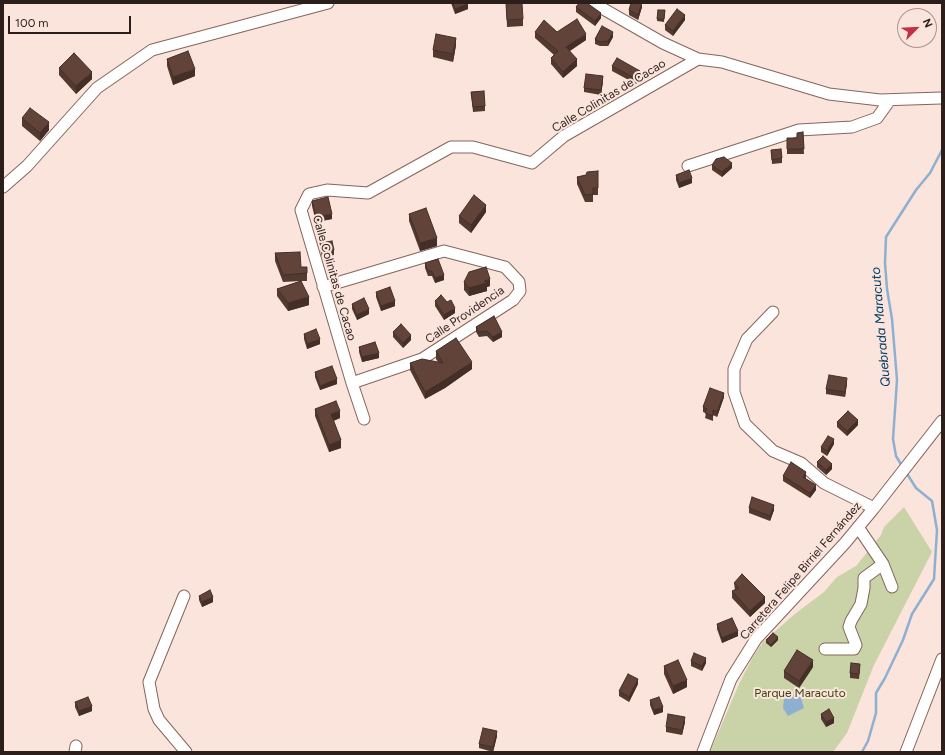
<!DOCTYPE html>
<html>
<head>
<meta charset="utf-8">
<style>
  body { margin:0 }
  #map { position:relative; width:945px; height:755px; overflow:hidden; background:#fae4dc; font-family:Figtree,sans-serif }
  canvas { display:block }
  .frame { position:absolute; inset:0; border:4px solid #2c1f1b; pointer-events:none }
  .north { position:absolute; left:897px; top:8px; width:40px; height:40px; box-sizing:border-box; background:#fae4dc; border:1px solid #a8958f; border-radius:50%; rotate:66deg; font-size:11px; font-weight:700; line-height:16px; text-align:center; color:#2c1f1b }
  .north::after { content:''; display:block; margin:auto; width:14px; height:18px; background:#c23144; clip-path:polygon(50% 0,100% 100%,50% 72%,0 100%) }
  .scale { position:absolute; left:8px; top:16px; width:123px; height:18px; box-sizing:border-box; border:2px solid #2c1f1b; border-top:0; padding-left:5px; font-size:12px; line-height:14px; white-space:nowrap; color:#2c1f1b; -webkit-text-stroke:3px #fae4dc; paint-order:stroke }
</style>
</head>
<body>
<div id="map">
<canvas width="945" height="755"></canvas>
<div class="frame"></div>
<div class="north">N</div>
<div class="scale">100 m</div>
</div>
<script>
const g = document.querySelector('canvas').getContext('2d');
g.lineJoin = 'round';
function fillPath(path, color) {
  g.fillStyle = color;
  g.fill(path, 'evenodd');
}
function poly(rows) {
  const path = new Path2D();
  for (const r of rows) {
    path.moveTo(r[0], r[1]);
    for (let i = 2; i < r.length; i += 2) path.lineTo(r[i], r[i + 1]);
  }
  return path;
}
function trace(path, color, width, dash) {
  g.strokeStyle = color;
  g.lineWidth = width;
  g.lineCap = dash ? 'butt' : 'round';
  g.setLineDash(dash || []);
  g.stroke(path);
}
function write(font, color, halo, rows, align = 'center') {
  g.font = font + ' Figtree,sans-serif';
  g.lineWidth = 4;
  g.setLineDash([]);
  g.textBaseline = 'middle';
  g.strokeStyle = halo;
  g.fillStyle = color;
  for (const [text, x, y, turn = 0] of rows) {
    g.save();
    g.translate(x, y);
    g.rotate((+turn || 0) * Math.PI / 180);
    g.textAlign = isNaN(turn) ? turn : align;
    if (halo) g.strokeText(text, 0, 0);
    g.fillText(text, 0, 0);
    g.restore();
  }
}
fillPath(poly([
  [904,507,932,552,874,665,847,733,833,752,710,752,739,684,753,657,763,642,796,613,824,592,837,577,856,566,881,535,884,527]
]), '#cad2a7');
fillPath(poly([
  [792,693,801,698,804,708,788,716,783,708,784,699]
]), '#8db0d1');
trace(poly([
  [902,466,896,456,893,439,897,380,892,319,887,289,885,263,886,237,916,190,930,173,942,150],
  [862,752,868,741,876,713,876,693,885,678,903,640,912,614,934,579,937,530,932,501,916,488,906,472]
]), '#8db0d1', 2.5);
const minor = poly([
  [593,3,663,43,698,59,722,62,829,94,880,100,941,98],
  [688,166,799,130,852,127,877,118,890,100],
  [3,187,27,166,97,88,152,50,328,3],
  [323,287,444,251,505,267,519,282,520,291,513,300,422,359,352,383],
  [773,312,747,339,734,369,734,392,745,424,773,451,801,463,824,483,874,508],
  [364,419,352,383,301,210,309,194,327,190,368,193,451,147,473,147,532,163,564,136,698,59],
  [883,564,892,587],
  [184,596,149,682,154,709,159,720,186,752],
  [825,649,854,649,856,645,849,627,851,621,861,604,864,588,864,578,883,564,858,527],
  [75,752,76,746],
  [703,752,731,679,756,639,845,543,874,508,942,421],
  [906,752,942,659]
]);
trace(minor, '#85655a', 13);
trace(minor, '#fff', 11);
fillPath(poly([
  [451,3,467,3,468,9,455,14],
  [506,3,523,19,523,26,507,27],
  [576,7,601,18,595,26,576,12],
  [642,7,638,20,629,15,629,10],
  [658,10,665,10,664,22,657,21],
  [685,20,673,36,665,30,665,25],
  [535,32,586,40,570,51,577,66,563,78,551,64,551,58,554,55,535,38],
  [613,37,608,46,600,46,595,44,595,39],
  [456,45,453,62,433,57,433,50],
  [167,59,195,76,173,85,167,66],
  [612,66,640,76,636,84,612,71],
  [59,68,92,79,76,94,59,75],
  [603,81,601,95,584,92,584,88],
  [471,92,485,106,485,111,473,112],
  [22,118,49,130,40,141,22,126],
  [803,132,804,154,787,154,787,138,797,138],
  [771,150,782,158,782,163,772,164],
  [712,165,732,168,722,177,712,170],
  [598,171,598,195,593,195,593,202,585,202,577,184,577,177,586,175],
  [676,175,692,183,679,188,676,180],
  [312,201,332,219,316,222,312,206],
  [486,212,471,233,459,223,459,216],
  [409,214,437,246,420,251,409,221],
  [320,243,334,250,334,255,322,257,320,248],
  [275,253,301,267,307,267,307,281,301,281,309,305,288,311,277,296,277,289,301,281,283,282,275,261],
  [425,263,444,280,435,283,432,276,428,276,425,268],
  [464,282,490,286,487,287,487,291,469,296,464,290],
  [376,292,395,306,381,311,376,297],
  [435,301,455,313,444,320,435,306],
  [352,304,369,314,357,320,352,309],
  [494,316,502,337,493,342,487,336,479,337,476,332,476,327],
  [393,332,411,340,403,348,393,337],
  [304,334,320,344,307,349,304,339],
  [359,347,379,358,362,362,359,352],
  [436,351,472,369,445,388,425,399,410,370,410,363,438,362,436,359],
  [315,372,337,384,320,390,315,377],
  [847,383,845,397,826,394,826,389],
  [724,397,717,417,713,415,713,421,705,418,706,413,703,412,703,407],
  [315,409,340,418,333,421,341,448,329,452,315,416],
  [837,422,858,425,847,436,837,427],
  [834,444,827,456,821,452,821,447],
  [817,462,832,469,826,475,817,467],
  [783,476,806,477,805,478,816,490,810,498,783,481],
  [749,508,774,510,770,521,749,513],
  [734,583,765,603,750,617,732,598,732,591,735,590],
  [199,596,213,602,202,607,199,600],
  [717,624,738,636,722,643,717,629],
  [766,640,778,640,771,647,766,643],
  [691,661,706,663,702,671,691,666],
  [664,666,687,687,673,694,664,674],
  [813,667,799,688,784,678,784,671],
  [860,669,859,679,850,678,850,673],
  [638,684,629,702,619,696,619,691],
  [650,700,663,712,654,715,650,705],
  [75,702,92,711,79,716,75,707],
  [821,714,834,723,826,727,821,719],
  [685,722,682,735,666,732,666,727],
  [497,736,493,752,479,748,479,744]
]), '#533a31');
fillPath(poly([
  [642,3,642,7,638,20,638,15],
  [468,4,468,9,455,14,455,9],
  [601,13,601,18,595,26,595,21],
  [685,15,685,20,673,36,673,31],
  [613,32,613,37,608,46,608,41],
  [586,34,586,40,566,53,566,47],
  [456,38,456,45,453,62,453,54],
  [577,59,577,66,563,78,563,72],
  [195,69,195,76,173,85,173,77],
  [640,71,640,76,636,84,636,79],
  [92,72,92,79,76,94,76,86],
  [603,76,603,81,601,95,601,90],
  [49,122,49,130,40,141,40,133],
  [732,163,732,168,722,177,722,172],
  [692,178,692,183,679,188,679,183],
  [486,205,486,212,471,233,471,225],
  [332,214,332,219,316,222,316,217],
  [437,238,437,246,420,251,420,243],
  [444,275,444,280,435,283,435,278],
  [490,279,490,286,487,287,487,291,469,296,469,288,484,281],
  [309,297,309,305,288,311,288,303],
  [395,301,395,306,381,311,381,306],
  [455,308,455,313,444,320,444,315],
  [369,309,369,314,357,320,357,315],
  [502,332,502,337,493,342,493,337],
  [411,335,411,340,403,348,403,343],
  [320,339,320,344,307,349,307,344],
  [379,353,379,358,362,362,362,357],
  [472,362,472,369,445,388,425,399,425,392],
  [847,378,847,383,845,397,845,392],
  [337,379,337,384,320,390,320,386],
  [724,393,724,397,717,417,717,412],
  [340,411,340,418,331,422,331,414],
  [858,420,858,425,847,436,847,431],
  [834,439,834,444,827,456,827,451],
  [341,440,341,448,329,452,329,445],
  [832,464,832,469,826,475,826,470],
  [806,472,806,477,803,481,803,477],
  [816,485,816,490,810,498,810,493],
  [774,505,774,510,770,521,770,516],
  [213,597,213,602,202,607,202,602],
  [765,597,765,603,750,617,750,611],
  [738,631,738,636,722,643,722,638],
  [778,637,778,640,771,647,771,645],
  [706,658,706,663,702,671,702,666],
  [813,660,813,667,799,688,799,681],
  [638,679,638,684,629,702,629,697],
  [687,680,687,687,673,694,673,686],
  [92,706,92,711,79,716,79,711],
  [663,707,663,712,654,715,654,710],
  [685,717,685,722,682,735,682,730],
  [834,718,834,723,826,727,826,722],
  [497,731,497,736,493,752,493,747]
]), '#442f28');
const building = poly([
  [453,3,467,3,468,4,455,9,453,3],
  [506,3,522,3,523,19,507,20,506,3],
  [579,3,587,3,601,13,595,21,576,7,579,3],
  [631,3,642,3,638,15,629,10,631,3],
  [677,9,685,15,673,31,665,25,677,9],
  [658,10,665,10,664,19,657,19,658,10],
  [577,19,586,34,566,47,577,59,563,72,551,58,558,51,535,32,544,20,557,32,577,19],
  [602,26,613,32,608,41,600,42,595,39,602,26],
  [436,34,456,38,453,54,433,50,436,34],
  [188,51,195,69,173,77,167,59,188,51],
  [74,53,92,72,76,86,59,68,74,53],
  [617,58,640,71,636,79,612,66,617,58],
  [586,74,603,76,601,90,584,88,586,74],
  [484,91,485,106,473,107,471,92,484,91],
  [30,108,49,122,40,133,22,118,30,108],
  [803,132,804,149,787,149,787,138,797,138,797,133,803,132],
  [781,149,782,158,772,160,771,150,781,149],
  [724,157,732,163,722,172,712,165,716,159,724,157],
  [689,170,692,178,679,183,676,175,689,170],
  [598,171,598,188,593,188,593,194,585,195,577,177,586,175,587,172,598,171],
  [474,195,486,205,471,225,459,216,474,195],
  [328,197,332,214,316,217,312,201,328,197],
  [426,208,437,238,420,243,409,214,426,208],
  [332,241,334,250,322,252,320,243,332,241],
  [300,252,301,267,307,267,307,273,283,275,275,253,300,252],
  [438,259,444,275,435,278,432,271,428,271,425,263,438,259],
  [486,267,490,279,484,281,487,283,469,288,464,282,469,272,486,267],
  [301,281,309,297,288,303,277,289,301,281],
  [390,287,395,301,381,306,376,292,390,287],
  [441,295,447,302,451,300,455,308,444,315,435,301,441,295],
  [364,298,369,309,357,315,352,304,364,298],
  [494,316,502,332,493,337,487,331,479,332,476,327,494,316],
  [401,324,411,335,403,343,393,332,401,324],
  [316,329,320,339,307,344,304,334,316,329],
  [456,338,472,362,445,380,425,392,410,363,422,359,443,363,436,351,456,338],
  [375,342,379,353,362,357,359,347,375,342],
  [332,366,337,379,320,386,315,372,332,366],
  [829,375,847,378,845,392,826,389,829,375],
  [710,388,724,393,717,412,713,410,713,416,705,413,707,409,703,407,710,388],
  [336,401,340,411,331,414,341,440,329,445,315,409,336,401],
  [848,411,858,420,847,431,837,422,848,411],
  [828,436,834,439,827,451,821,447,828,436],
  [823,456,832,464,826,470,817,462,823,456],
  [791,462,806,472,803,477,816,485,810,493,783,476,791,462],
  [752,497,774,505,770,516,749,508,752,497],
  [742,574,765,597,750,611,732,591,739,588,734,583,742,574],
  [210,590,213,597,202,602,199,596,210,590],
  [732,618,738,631,722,638,717,624,732,618],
  [773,633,778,637,771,645,766,640,773,633],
  [797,650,813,660,799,681,784,671,797,650],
  [694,653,706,658,702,666,691,661,694,653],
  [678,660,687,680,673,686,664,666,678,660],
  [851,663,860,664,859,674,850,673,851,663],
  [628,674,638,679,629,697,619,691,628,674],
  [88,697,92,706,79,711,75,702,88,697],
  [659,697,663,707,654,710,650,700,659,697],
  [829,709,834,718,826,722,821,714,829,709],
  [668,714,685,717,682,730,666,727,668,714],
  [483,728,497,731,493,747,479,744,483,728]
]);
fillPath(building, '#614339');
trace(building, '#442f28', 1);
write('12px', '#2c1f1b', '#fae4dc', [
  ["Calle Colinitas de Cacao",609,96,-31],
  ["Calle Colinitas de Cacao",334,278,74],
  ["Calle Providencia",465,315,-34],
  ["Carretera Felipe Birriel Fernández",801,571,-49]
]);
write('12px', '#3c430f', '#fae4dc', [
  ["Parque Maracuto",800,693]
]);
write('italic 13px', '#003b65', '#fae4dc', [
  ["Quebrada Maracuto",881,327,-95]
]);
</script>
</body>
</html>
